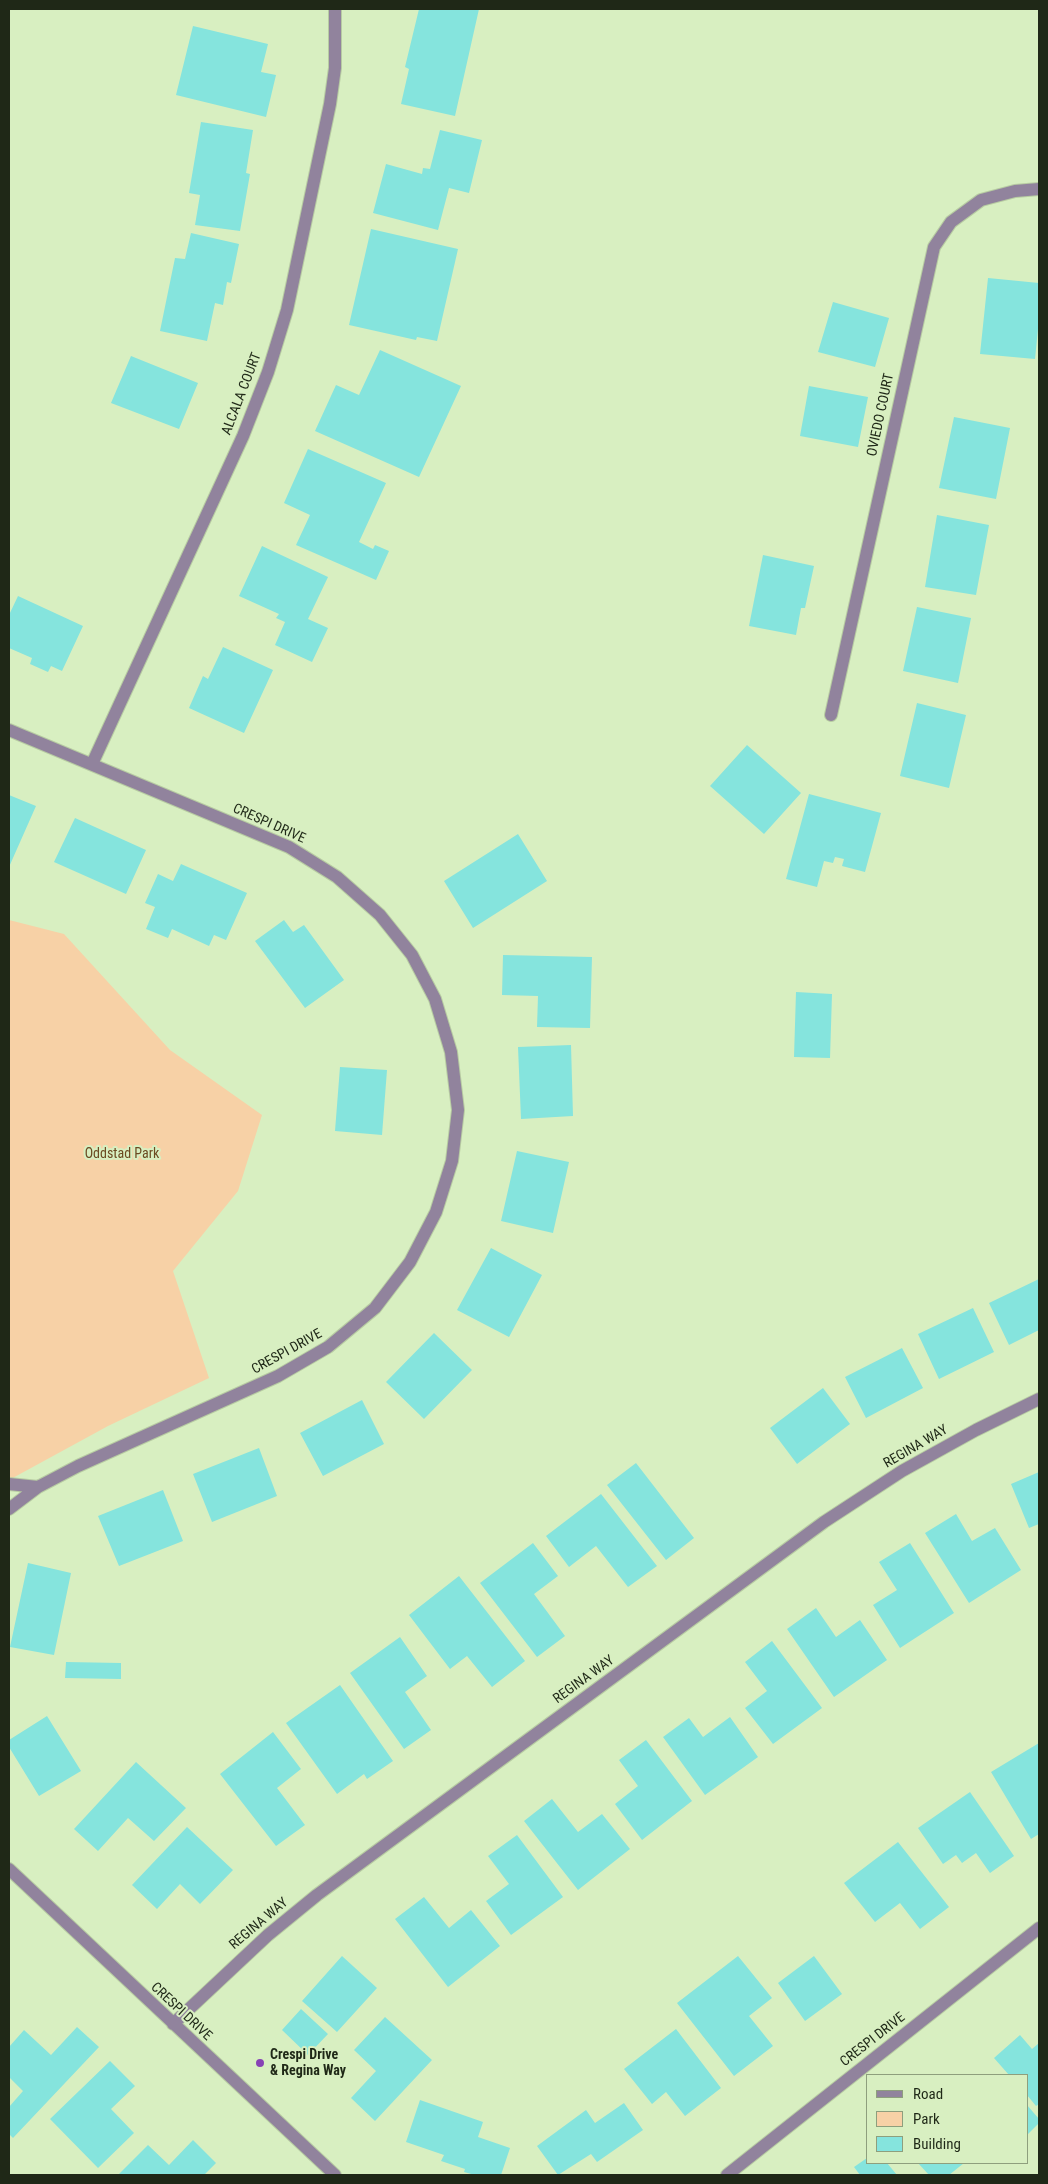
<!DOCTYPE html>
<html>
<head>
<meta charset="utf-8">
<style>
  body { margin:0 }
  #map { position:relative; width:1048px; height:2184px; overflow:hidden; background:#d8efc1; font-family:"Roboto Condensed",sans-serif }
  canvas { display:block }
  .frame { position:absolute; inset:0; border:10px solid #1f2817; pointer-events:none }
  .legend { position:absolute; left:866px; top:2074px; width:162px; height:90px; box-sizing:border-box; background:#d8efc1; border:1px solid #8e9f7d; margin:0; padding:6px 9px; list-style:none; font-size:15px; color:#1f2817 }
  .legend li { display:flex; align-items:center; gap:10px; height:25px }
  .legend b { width:25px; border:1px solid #8e9f7d }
</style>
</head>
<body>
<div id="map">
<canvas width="1048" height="2184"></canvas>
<div class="frame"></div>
<ul class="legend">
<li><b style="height:6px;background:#91839d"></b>Road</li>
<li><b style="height:14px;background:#f7d1a6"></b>Park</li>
<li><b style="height:14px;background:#85e4dd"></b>Building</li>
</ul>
</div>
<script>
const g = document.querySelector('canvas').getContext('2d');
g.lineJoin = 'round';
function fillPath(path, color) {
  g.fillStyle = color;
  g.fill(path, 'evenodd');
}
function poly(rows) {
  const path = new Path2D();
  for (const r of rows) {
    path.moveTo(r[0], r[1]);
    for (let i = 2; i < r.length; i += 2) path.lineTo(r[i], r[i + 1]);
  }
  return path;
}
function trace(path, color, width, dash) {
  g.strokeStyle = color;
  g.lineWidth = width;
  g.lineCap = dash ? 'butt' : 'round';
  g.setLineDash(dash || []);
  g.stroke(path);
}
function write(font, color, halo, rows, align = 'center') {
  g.font = font + ' "Roboto Condensed",sans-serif';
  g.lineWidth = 4;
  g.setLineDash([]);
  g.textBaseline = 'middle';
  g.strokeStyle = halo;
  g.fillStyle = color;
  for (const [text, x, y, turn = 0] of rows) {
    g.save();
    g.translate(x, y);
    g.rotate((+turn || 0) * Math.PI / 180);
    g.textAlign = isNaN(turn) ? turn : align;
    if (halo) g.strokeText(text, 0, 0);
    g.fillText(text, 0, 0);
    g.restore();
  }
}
fillPath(poly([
  [9,920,64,934,170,1050,262,1115,238,1191,173,1271,209,1378,108,1426,9,1480]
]), '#f7d1a6');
fillPath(poly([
  [419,9,479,9,455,116,401,104,409,69,405,67],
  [193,26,268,44,261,72,276,75,266,117,176,95],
  [201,122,253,130,246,173,250,174,240,231,195,225,200,195,189,193],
  [440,130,482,140,469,193,449,188,438,230,373,213,386,164,422,174,423,168,430,169],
  [371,229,458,249,437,341,417,337,416,340,349,325],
  [191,233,239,244,231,283,227,282,223,305,215,303,207,341,160,331,175,258,185,259],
  [988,278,1039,283,1039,319,1035,359,980,354],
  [833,302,889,318,875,367,818,352],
  [380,350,461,386,419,477,315,431,336,385,359,395],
  [131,356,198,383,179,429,111,403],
  [809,386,868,397,858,447,800,436],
  [954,417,1010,428,996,499,939,488],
  [308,449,386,483,359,542,373,549,375,545,389,551,376,580,296,545,310,515,284,503],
  [937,515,989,525,976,595,925,587],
  [262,546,328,577,308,619,328,628,312,662,275,645,285,622,276,618,279,614,239,596],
  [763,555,814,566,805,608,801,608,796,635,749,626],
  [18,596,83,626,62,671,51,666,48,672,30,664,32,658,9,648,9,615],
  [917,607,971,618,958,683,903,671],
  [223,647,273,670,244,733,189,708,203,676,208,679],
  [917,703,966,715,949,788,900,776],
  [747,745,801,793,764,834,710,786],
  [809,794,881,813,865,872,842,866,844,859,835,857,833,863,824,861,817,887,786,879],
  [9,795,36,806,9,867],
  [75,818,146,850,126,894,54,862],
  [518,834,547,881,473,928,444,881],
  [181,864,247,893,226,940,214,935,209,946,172,929,168,938,146,929,155,907,145,903,158,874,173,881],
  [284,920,293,932,304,925,344,980,305,1008,255,941],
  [503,955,592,957,590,1028,537,1027,538,996,502,995],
  [796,992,832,994,830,1058,794,1057],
  [571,1045,573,1116,521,1119,518,1047],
  [340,1067,387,1070,382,1135,335,1131],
  [517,1151,569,1162,553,1233,501,1221],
  [491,1248,542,1275,509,1337,457,1310],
  [1039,1279,1039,1330,1009,1345,989,1303],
  [973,1308,994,1352,939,1379,918,1334],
  [434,1333,472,1370,424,1419,386,1382],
  [902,1348,923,1388,866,1418,845,1377],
  [823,1388,850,1424,797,1464,770,1428],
  [362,1400,384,1444,323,1476,300,1433],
  [259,1448,277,1496,212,1522,193,1474],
  [636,1463,694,1538,666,1560,607,1485],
  [1039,1472,1039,1524,1029,1528,1011,1484],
  [163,1490,183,1541,119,1566,98,1516],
  [601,1494,657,1566,628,1587,596,1546,569,1567,546,1536],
  [956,1514,972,1541,995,1528,1021,1570,969,1603,925,1533],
  [533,1543,558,1576,534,1594,565,1636,537,1657,480,1583],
  [910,1543,954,1613,900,1648,873,1605,897,1590,879,1562],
  [28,1563,71,1573,54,1655,10,1647],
  [459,1576,525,1661,492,1687,467,1656,450,1669,409,1615],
  [816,1608,836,1637,860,1620,887,1660,834,1697,787,1629],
  [400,1637,427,1676,405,1692,431,1730,404,1749,350,1673],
  [772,1641,822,1708,773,1744,745,1708,767,1691,745,1662],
  [66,1662,121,1663,121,1679,65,1678],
  [340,1685,393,1761,367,1779,364,1774,337,1794,286,1723],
  [47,1716,81,1771,39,1796,9,1747,9,1740],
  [730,1717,758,1757,705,1795,663,1737,689,1718,703,1737],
  [273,1732,301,1769,277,1788,305,1825,276,1846,220,1774],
  [646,1740,692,1801,642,1840,615,1804,638,1786,619,1760],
  [1039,1743,1039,1834,1031,1839,991,1772],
  [136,1762,186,1808,154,1841,128,1818,98,1851,74,1829],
  [970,1792,1014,1856,990,1873,976,1853,962,1863,956,1855,943,1864,918,1828],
  [552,1799,578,1832,602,1814,630,1849,578,1890,524,1821],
  [187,1827,233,1870,200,1904,180,1884,157,1909,132,1885],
  [517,1835,563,1897,511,1935,486,1901,509,1884,488,1856],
  [898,1842,949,1907,920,1929,900,1903,875,1922,844,1883],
  [424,1897,449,1928,471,1910,500,1946,448,1987,395,1919],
  [342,1956,377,1988,337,2032,302,2001],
  [738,1956,772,1998,749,2016,773,2046,734,2076,677,2003],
  [814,1956,842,1994,805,2021,778,1983],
  [301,2009,328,2034,308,2055,282,2030],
  [385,2017,432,2060,375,2121,351,2098,376,2071,354,2050],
  [77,2027,99,2047,13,2138,9,2134,9,2107,23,2091,9,2077,9,2047,24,2030,51,2055],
  [676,2029,721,2088,685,2116,666,2092,652,2104,624,2069],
  [1020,2035,1032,2049,1039,2043,1039,2104,1036,2106,1027,2095,1027,2075,1009,2075,994,2058],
  [110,2061,135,2086,111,2109,134,2133,98,2168,50,2119],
  [420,2100,483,2122,478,2137,510,2148,501,2175,475,2175,464,2172,465,2169,441,2161,444,2155,406,2142],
  [624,2103,643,2130,597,2162,591,2154,558,2175,537,2146,586,2110,595,2123],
  [1027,2105,1039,2119,1039,2123,1027,2135],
  [193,2140,216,2163,204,2175,118,2175,148,2145,169,2165],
  [867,2158,867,2163,887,2163,897,2175,860,2175,854,2167],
  [918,2163,964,2163,949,2175,929,2175]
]), '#85e4dd');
const minor = poly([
  [831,715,934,247,951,222,981,200,1015,191,1039,189],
  [9,730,289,847,337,877,380,915,412,955,435,999,451,1052,458,1110,452,1161,436,1212,410,1262,375,1308,328,1347,278,1376,78,1466,38,1487,9,1509],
  [92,764,243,436,268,372,287,310,330,104,335,68,335,9],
  [9,1484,38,1487],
  [9,1869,335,2175],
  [173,2024,268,1935,317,1895,824,1522,902,1471,976,1430,1039,1399],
  [727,2175,1039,1928]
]);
trace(minor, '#b7cba2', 14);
trace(minor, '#91839d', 12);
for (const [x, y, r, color] of [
  [260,2063,5,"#8742b5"]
]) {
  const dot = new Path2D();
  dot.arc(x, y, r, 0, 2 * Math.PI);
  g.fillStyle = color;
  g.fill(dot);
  trace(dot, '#d8efc1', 2);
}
write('14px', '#1f2817', '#d8efc1', [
  ["ALCALA COURT",242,394,-69],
  ["OVIEDO COURT",881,415,-78],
  ["CRESPI DRIVE",269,824,24],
  ["CRESPI DRIVE",287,1352,-29],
  ["REGINA WAY",916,1447,-30],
  ["REGINA WAY",584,1680,-36],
  ["REGINA WAY",259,1924,-40],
  ["CRESPI DRIVE",181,2012,43],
  ["CRESPI DRIVE",873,2040,-38]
]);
write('14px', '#6c4a21', '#d8efc1', [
  ["Oddstad Park",122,1154]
]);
write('bold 14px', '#1f2817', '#d8efc1', [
  ["Crespi Drive",270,2055],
  ["& Regina Way",270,2071]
], 'left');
</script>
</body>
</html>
